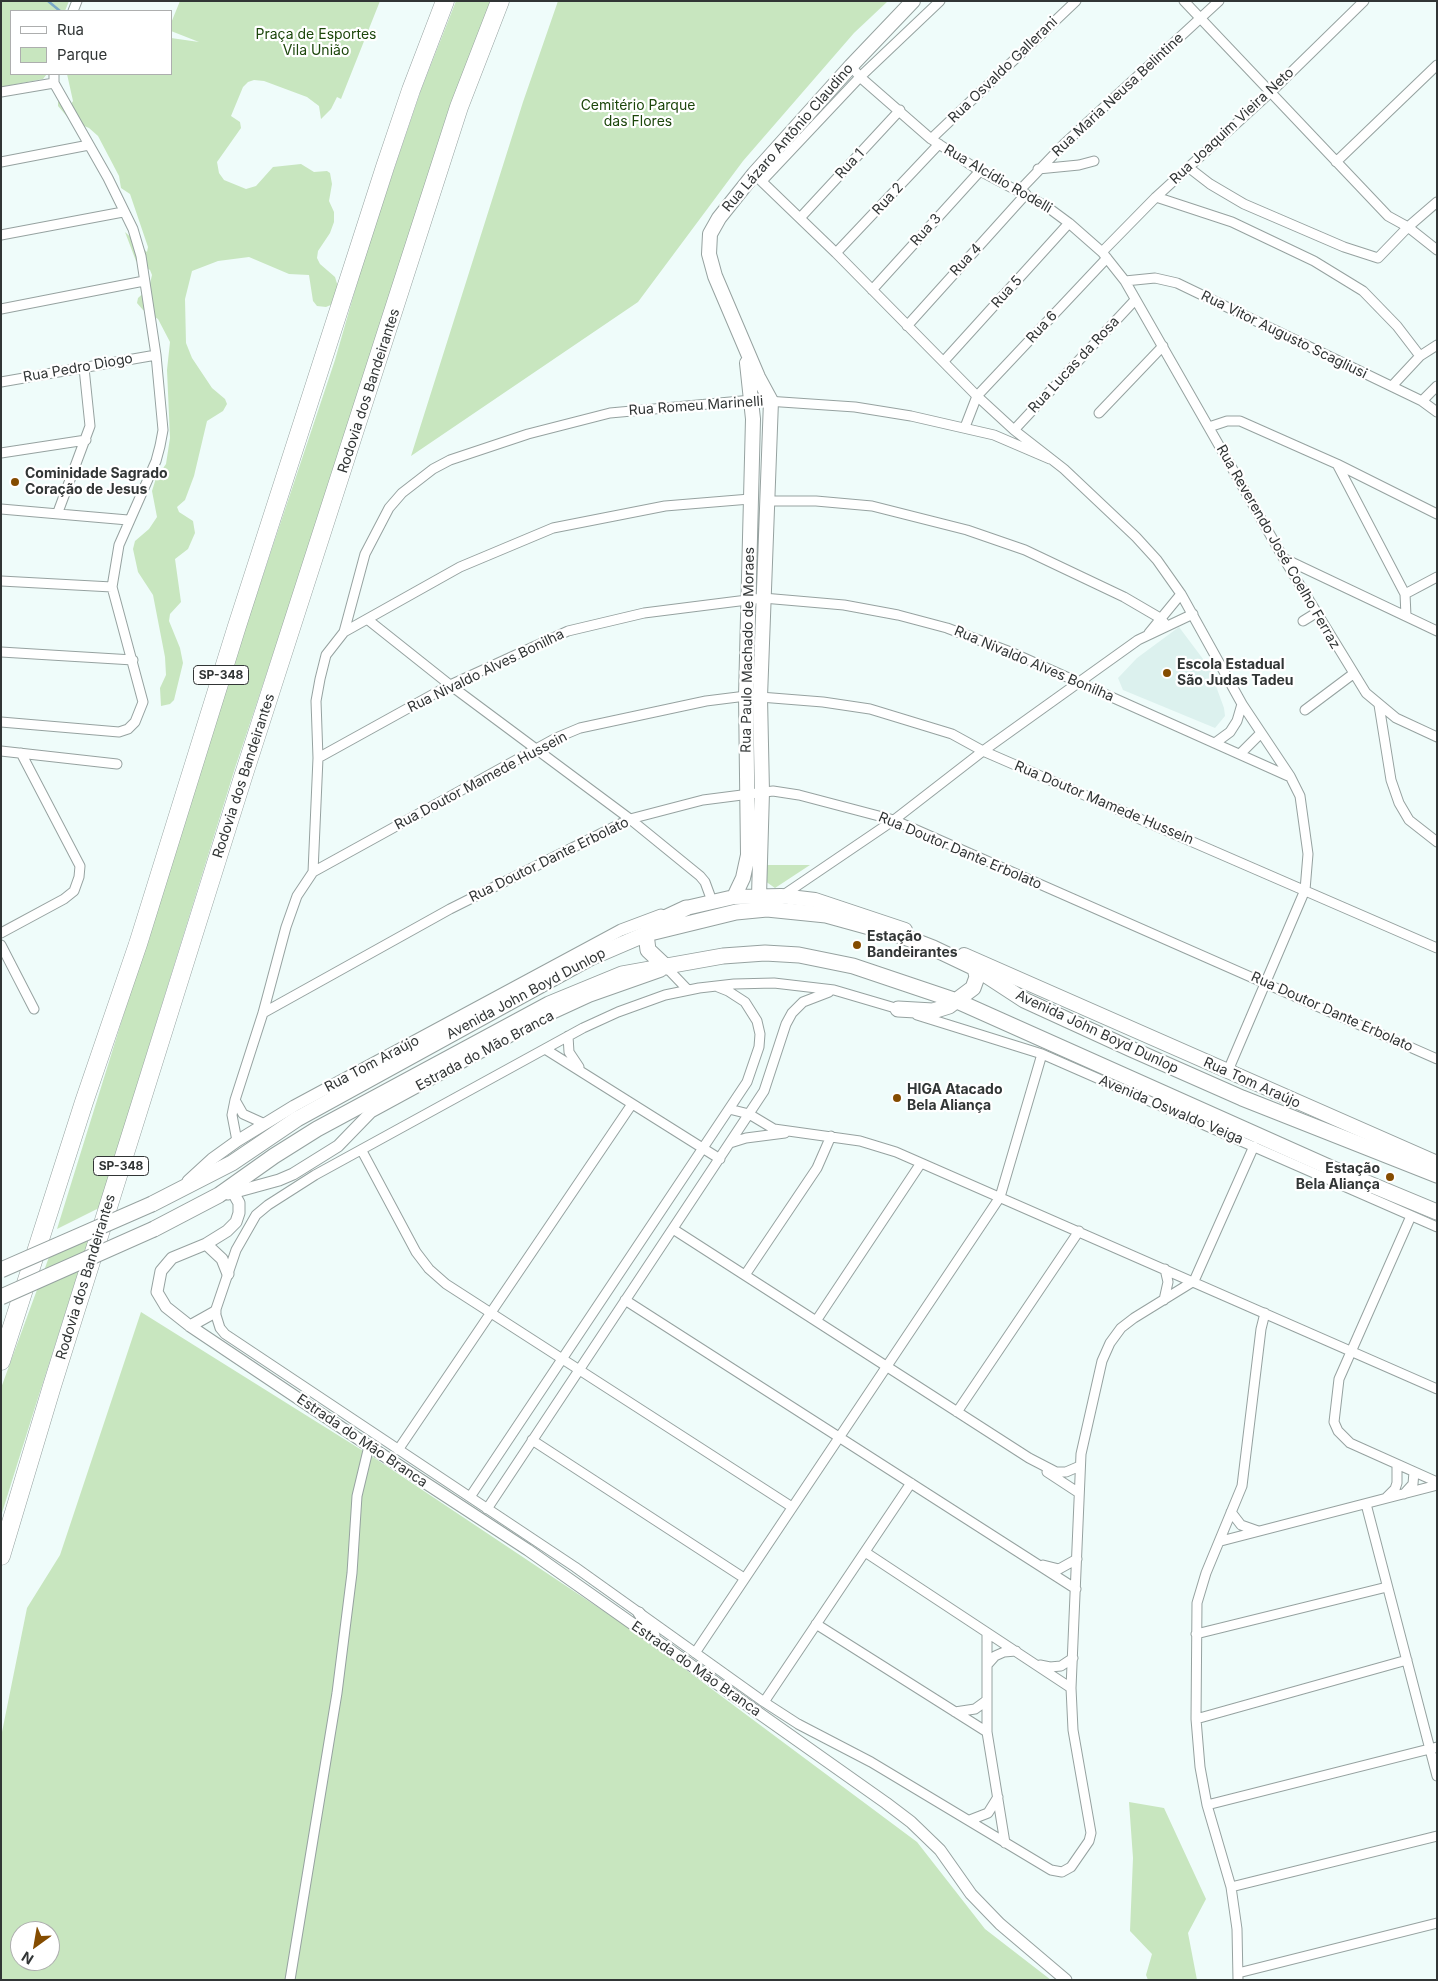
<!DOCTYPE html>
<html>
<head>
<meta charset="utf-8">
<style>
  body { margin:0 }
  #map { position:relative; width:1438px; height:1981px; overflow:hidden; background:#effcfa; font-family:Inter,sans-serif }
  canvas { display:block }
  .frame { position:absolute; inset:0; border:2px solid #313535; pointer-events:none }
  .legend { position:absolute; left:10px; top:10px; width:162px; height:65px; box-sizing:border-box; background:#fff; border:1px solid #adaeae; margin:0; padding:6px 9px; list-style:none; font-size:15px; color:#313535 }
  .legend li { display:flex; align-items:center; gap:10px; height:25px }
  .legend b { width:25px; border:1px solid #adaeae }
  .north { position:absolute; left:10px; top:1921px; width:50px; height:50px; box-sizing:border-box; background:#fff; border:1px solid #adaeae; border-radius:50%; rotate:212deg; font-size:14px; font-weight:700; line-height:20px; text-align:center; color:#313535 }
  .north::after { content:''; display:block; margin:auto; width:18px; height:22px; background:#844c00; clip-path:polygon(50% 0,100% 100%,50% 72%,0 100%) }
</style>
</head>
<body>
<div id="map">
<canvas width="1438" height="1981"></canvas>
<div class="frame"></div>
<ul class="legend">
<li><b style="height:6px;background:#fff"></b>Rua</li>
<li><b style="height:14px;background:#c8e6bf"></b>Parque</li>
</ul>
<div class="north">N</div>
</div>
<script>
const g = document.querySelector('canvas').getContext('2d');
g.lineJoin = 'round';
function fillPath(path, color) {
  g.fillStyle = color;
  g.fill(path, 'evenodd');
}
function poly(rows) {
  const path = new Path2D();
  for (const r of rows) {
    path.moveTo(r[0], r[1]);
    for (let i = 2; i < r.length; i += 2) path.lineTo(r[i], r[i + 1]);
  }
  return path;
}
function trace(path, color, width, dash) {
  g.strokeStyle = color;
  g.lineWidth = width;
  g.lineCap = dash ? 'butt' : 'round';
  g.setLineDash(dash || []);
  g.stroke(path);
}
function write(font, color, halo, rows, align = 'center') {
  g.font = font + ' Inter,sans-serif';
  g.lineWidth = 4.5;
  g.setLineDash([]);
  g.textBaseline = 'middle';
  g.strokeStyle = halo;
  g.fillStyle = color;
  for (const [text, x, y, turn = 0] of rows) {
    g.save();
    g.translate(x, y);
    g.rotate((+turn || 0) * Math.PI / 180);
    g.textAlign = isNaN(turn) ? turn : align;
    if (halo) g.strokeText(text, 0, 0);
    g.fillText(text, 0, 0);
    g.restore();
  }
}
fillPath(poly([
  [1179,627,1209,667,1224,708,1225,716,1215,728,1123,690,1118,678,1137,658]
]), '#dcf1ee');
fillPath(poly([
  [1,1,69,1,65,11,11,11,11,74,47,74,43,79,1,87],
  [180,1,380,1,341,99,337,97,331,109,321,119,319,106,307,97,264,81,254,80,248,82,243,87,231,116,240,122,241,128,217,162,219,173,224,180,246,189,256,186,273,167,301,164,314,172,327,171,330,173,332,184,329,201,334,212,334,222,330,233,318,251,317,258,320,264,335,277,339,290,333,304,326,307,317,306,313,301,309,275,289,274,249,257,218,261,192,271,185,299,186,343,192,358,212,388,225,399,227,404,223,411,207,421,194,476,185,500,177,507,179,512,193,521,195,533,188,549,175,559,181,602,170,614,169,621,180,648,183,663,174,700,170,704,161,706,160,688,166,675,165,657,153,595,138,572,133,549,135,541,149,529,157,517,152,491,156,478,166,464,170,438,167,370,170,342,158,319,143,310,137,303,138,298,149,288,152,275,150,270,136,261,125,232,147,252,148,247,130,194,121,188,119,176,98,136,89,128,70,120,58,106,58,101,70,106,73,101,67,74,171,74,171,38,199,42,171,31,171,23],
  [456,1,491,1,235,768,99,1208,57,1229,222,698,335,360,366,252,421,90],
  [558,1,888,1,854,33,743,161,638,302,411,456,523,102],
  [766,865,810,865,775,888,765,881],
  [89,1239,37,1401,1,1516,1,1388,49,1257],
  [141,1312,376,1459,638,1634,917,1842,985,1929,1051,1980,1,1980,1,1737,27,1608,60,1555],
  [20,1931,50,1931,50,1961,20,1961],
  [1129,1802,1164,1808,1206,1899,1188,1933,1197,1980,1148,1980,1146,1975,1152,1954,1130,1931,1133,1858]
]), '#c8e6bf');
trace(poly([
  [48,1,60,11]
]), '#79a9c8', 2.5);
const minor = poly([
  [1184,1,1388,216,1408,227,1437,250],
  [73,11,77,1],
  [851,66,860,77,931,139,980,171,1046,206,1069,223,1102,252,1125,281,1284,559,1366,693,1396,718,1437,737],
  [1,92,54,83],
  [931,139,1076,1],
  [1,162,89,145],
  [1336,162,1437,65],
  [1188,167,1210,184,1244,204,1344,247,1378,258,1408,227,1437,202],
  [1038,169,1079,165,1094,161],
  [754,174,836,253,977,396,1014,430,1064,469,1136,537,1157,560,1181,594,1242,704,1290,776,1300,796,1308,854,1305,890,1227,1073],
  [762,181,860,77,940,1],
  [1019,191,1064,144,1219,1],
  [1156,197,1232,222,1314,261,1363,291,1397,326,1420,356],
  [800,218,900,110],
  [1,235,123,212],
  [1102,252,1156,197,1272,91,1364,1],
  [836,253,939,144],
  [1125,281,1155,278,1177,283,1422,401,1437,412],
  [872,290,980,171],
  [1,309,144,281],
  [907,326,1026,194],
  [944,361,1069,223],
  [1,382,156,355],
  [1392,386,1420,356,1437,345],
  [1422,401,1437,386],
  [1099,413,1163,346],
  [965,427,977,396,1107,258],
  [1209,427,1227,421,1240,421,1337,464,1437,514],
  [1014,430,1135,300],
  [1,453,86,440],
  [1337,464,1405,594,1406,616],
  [768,501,816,501,872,506,967,530,1025,550,1124,597,1160,618,1166,625],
  [1,509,128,520],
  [58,512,90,426,84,368],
  [1285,559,1437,631],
  [1,581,112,587],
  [1405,594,1437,577],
  [367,619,450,685,630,819,700,876,705,882,712,901],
  [1303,621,1316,613],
  [344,632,460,567,553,528,665,506,750,499],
  [1149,633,1181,594],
  [1,652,133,660],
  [760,697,823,702,870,709,952,734,983,751,1437,948],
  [1379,705,1391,780,1399,803,1409,820,1437,842],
  [1305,710,1353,674],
  [1,722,119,732,128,729,135,722,143,702,112,587,119,545,156,461,160,446,163,430,156,355,141,256,133,229,108,178,54,83,54,74],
  [1215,743,1230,732,1237,721,1242,704],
  [1,751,117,764],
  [1240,754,1261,733],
  [318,758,450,685,568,631,644,613,763,598,844,605,898,615,947,628,1013,653,1288,776],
  [313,872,556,738,580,728,706,701,746,696],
  [782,896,894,820,983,751,1138,640,1193,614],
  [1,933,64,899,74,891,79,877,80,866,21,753],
  [1,945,34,1009],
  [666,967,687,989],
  [902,1010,834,990,774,983,734,984,699,988,665,995,618,1012,583,1028,315,1175,268,1205,256,1215,236,1250,215,1312,220,1328,225,1334,575,1567,764,1702,798,1724,871,1762,1051,1870,1062,1872,1071,1867,1089,1841,1091,1833,1073,1730,1071,1688,1081,1454,1102,1361,1110,1343,1121,1328,1134,1318,1194,1281,1254,1146],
  [263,1013,450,909,630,819,703,800,773,791,799,795,894,820,1437,1059],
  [917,1015,1042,1054,1437,1227],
  [568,1036,569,1052,579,1067],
  [545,1049,720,1159],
  [235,1100,243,1114,265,1124],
  [729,1109,749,1114,774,1129,860,1141,896,1152,1437,1389],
  [237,1141,232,1115,235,1100,263,1013,286,927,297,896,313,872,318,758,316,701,320,679,326,655,344,632,365,554,389,508,402,493,433,469,450,460,528,434,610,413,752,400,855,407,911,416,994,435,1050,459],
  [730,1143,746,1138,785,1133],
  [362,1151,416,1252,429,1269,446,1284,792,1507],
  [1411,1216,1339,1379,1334,1422,1338,1431,1350,1443,1437,1482],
  [673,1229,1029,1458,1056,1472,1066,1472,1080,1466],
  [745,1275,817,1168,831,1136],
  [625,1300,1076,1589],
  [1164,1300,1168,1282,1165,1269],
  [816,1321,921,1163],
  [957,1412,1079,1231],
  [532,1440,744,1578],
  [398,1450,632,1104],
  [1047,1472,1079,1493],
  [1404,1494,1413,1484,1414,1472],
  [470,1497,747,1082,759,1047,760,1034,757,1021,745,1002,728,991,718,987],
  [1386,1498,1395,1489,1397,1483,1397,1465],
  [1366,1504,1437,1776],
  [487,1509,764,1091,786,1024,792,1013,803,1002,829,992],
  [1231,1512,1241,1525,1258,1531],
  [1221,1541,1437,1485],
  [865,1552,1071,1688],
  [1043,1565,1059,1569,1077,1559],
  [816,1624,987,1732],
  [987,1633,987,1732,1005,1843],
  [1196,1634,1387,1587],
  [695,1653,1000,1197,1042,1054],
  [987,1665,995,1656,1004,1652,1016,1651],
  [1040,1665,1050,1667,1061,1666,1073,1658],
  [764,1702,911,1483],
  [955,1712,975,1709,986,1701],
  [1196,1719,1407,1660],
  [1207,1805,1437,1747],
  [970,1820,988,1813,998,1797],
  [1231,1887,1437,1836],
  [1238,1973,1437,1923],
  [290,1980,337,1693,352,1573,357,1496,369,1446],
  [1238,1980,1237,1929,1231,1887,1207,1805,1200,1767,1196,1719,1197,1603,1206,1573,1242,1486,1261,1329,1265,1313]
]);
const tertiary = poly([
  [188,1181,212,1159,237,1141,294,1106,621,930,661,915],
  [228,1194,279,1180,293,1174,338,1146,371,1112,553,1013,590,996,661,971],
  [234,1194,239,1203,239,1213,236,1222,227,1231,206,1244,172,1258,161,1271,157,1292,166,1307,190,1326,369,1446,528,1550,886,1803,911,1822,940,1850,971,1894,1000,1924,1066,1980],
  [206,1244,222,1259,228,1274],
  [190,1326,215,1312],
  [639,1613,654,1635]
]);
const secondary = poly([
  [759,896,762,792,760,697,771,401,758,377,715,276,709,254,710,234,719,218,754,174,851,66,913,1],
  [734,897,743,878,748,855,746,696,753,419,747,363],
  [686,908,734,897,781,896,815,900,905,930],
  [964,955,1437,1163]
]);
const primary = poly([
  [666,967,648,950,646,934,654,923,686,908],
  [898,1009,933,1011,949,1006,973,988,977,977,975,968],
  [152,1204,232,1163,297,1119,590,958,646,934,736,912,767,909,826,915,902,936,933,948,975,968,1024,1000,1131,1049,1242,1098,1437,1175],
  [154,1229,219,1195,274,1156,317,1129,549,1004,622,974,723,956,765,953,799,955,853,966,957,1001,1331,1168,1437,1212]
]);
const motorway = poly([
  [1,1361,84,1102,138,944,237,626,385,167,411,90,445,1],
  [1,1556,52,1386,243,777,459,107,500,1]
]);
trace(minor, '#96a2a0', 11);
trace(tertiary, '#96a2a0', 13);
trace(secondary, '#96a2a0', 16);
trace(primary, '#96a2a0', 17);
trace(motorway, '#96a2a0', 19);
trace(minor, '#fff', 9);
trace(tertiary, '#fff', 11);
trace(secondary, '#fff', 14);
trace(primary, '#fff', 15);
trace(motorway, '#fff', 18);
const primaryBridge = poly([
  [1,1270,152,1204],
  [1,1297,154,1229]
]);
trace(primaryBridge, '#96a2a0', 17, []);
trace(primaryBridge, '#fff', 15);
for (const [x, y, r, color] of [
  [15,482,5,"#844c00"],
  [1167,673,5,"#844c00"],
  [857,945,5,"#844c00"],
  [897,1098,5,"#844c00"],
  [1390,1177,5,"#844c00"]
]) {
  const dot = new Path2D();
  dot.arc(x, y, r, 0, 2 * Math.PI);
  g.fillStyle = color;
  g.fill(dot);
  trace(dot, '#fff', 2);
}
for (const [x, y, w] of [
  [221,675,55],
  [121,1166,55]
]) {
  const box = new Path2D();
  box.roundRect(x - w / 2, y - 9.5, w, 19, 4);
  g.fillStyle = '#fff';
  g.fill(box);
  trace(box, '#313535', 1);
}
write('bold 12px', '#313535', null, [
  ["SP-348",221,675],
  ["SP-348",121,1166]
]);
write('14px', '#1c460b', '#fff', [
  ["Praça de Esportes",316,35],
  ["Vila União",316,51],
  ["Cemitério Parque",638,106],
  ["das Flores",638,122]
]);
write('14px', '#313535', '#fff', [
  ["Rua Osvaldo Gallerani",1003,70,-44],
  ["Rua Maria Neusa Belintine",1118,95,-43],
  ["Rua Joaquim Vieira Neto",1232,126,-43],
  ["Rua Lázaro Antônio Claudino",788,138,-49],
  ["Rua 1",850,164,-47],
  ["Rua Alcídio Rodelli",998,179,30],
  ["Rua 2",888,199,-47],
  ["Rua 3",926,230,-48],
  ["Rua 4",966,260,-47],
  ["Rua 5",1007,292,-48],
  ["Rua 6",1042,327,-47],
  ["Rua Vitor Augusto Scagliusi",1284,335,26],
  ["Rua Lucas da Rosa",1074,365,-47],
  ["Rua Pedro Diogo",78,368,-10],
  ["Rodovia dos Bandeirantes",369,391,-72],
  ["Rua Romeu Marinelli",696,406,-4],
  ["Rua Reverendo José Coelho Ferraz",1278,547,60],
  ["Rua Paulo Machado de Moraes",748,650,-89],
  ["Rua Nivaldo Alves Bonilha",1034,664,23],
  ["Rua Nivaldo Alves Bonilha",486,671,-26],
  ["Rodovia dos Bandeirantes",244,776,-72],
  ["Rua Doutor Mamede Hussein",481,781,-28],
  ["Rua Doutor Mamede Hussein",1104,803,23],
  ["Rua Doutor Dante Erbolato",960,851,23],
  ["Rua Doutor Dante Erbolato",549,860,-26],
  ["Avenida John Boyd Dunlop",526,994,-28],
  ["Rua Doutor Dante Erbolato",1332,1012,24],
  ["Avenida John Boyd Dunlop",1097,1032,25],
  ["Estrada do Mão Branca",485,1051,-28],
  ["Rua Tom Araújo",372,1064,-28],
  ["Rua Tom Araújo",1252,1083,24],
  ["Avenida Oswaldo Veiga",1171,1110,23],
  ["Rodovia dos Bandeirantes",86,1277,-73],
  ["Estrada do Mão Branca",362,1441,34],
  ["Estrada do Mão Branca",696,1669,35]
]);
write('bold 14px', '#313535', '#fff', [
  ["Cominidade Sagrado",25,474],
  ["Coração de Jesus",25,490],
  ["Escola Estadual",1177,665],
  ["São Judas Tadeu",1177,681],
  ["Estação",867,937],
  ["Bandeirantes",867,953],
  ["HIGA Atacado",907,1090],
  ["Bela Aliança",907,1106],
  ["Estação",1380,1169,"right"],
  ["Bela Aliança",1380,1185,"right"]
], 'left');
</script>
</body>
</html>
